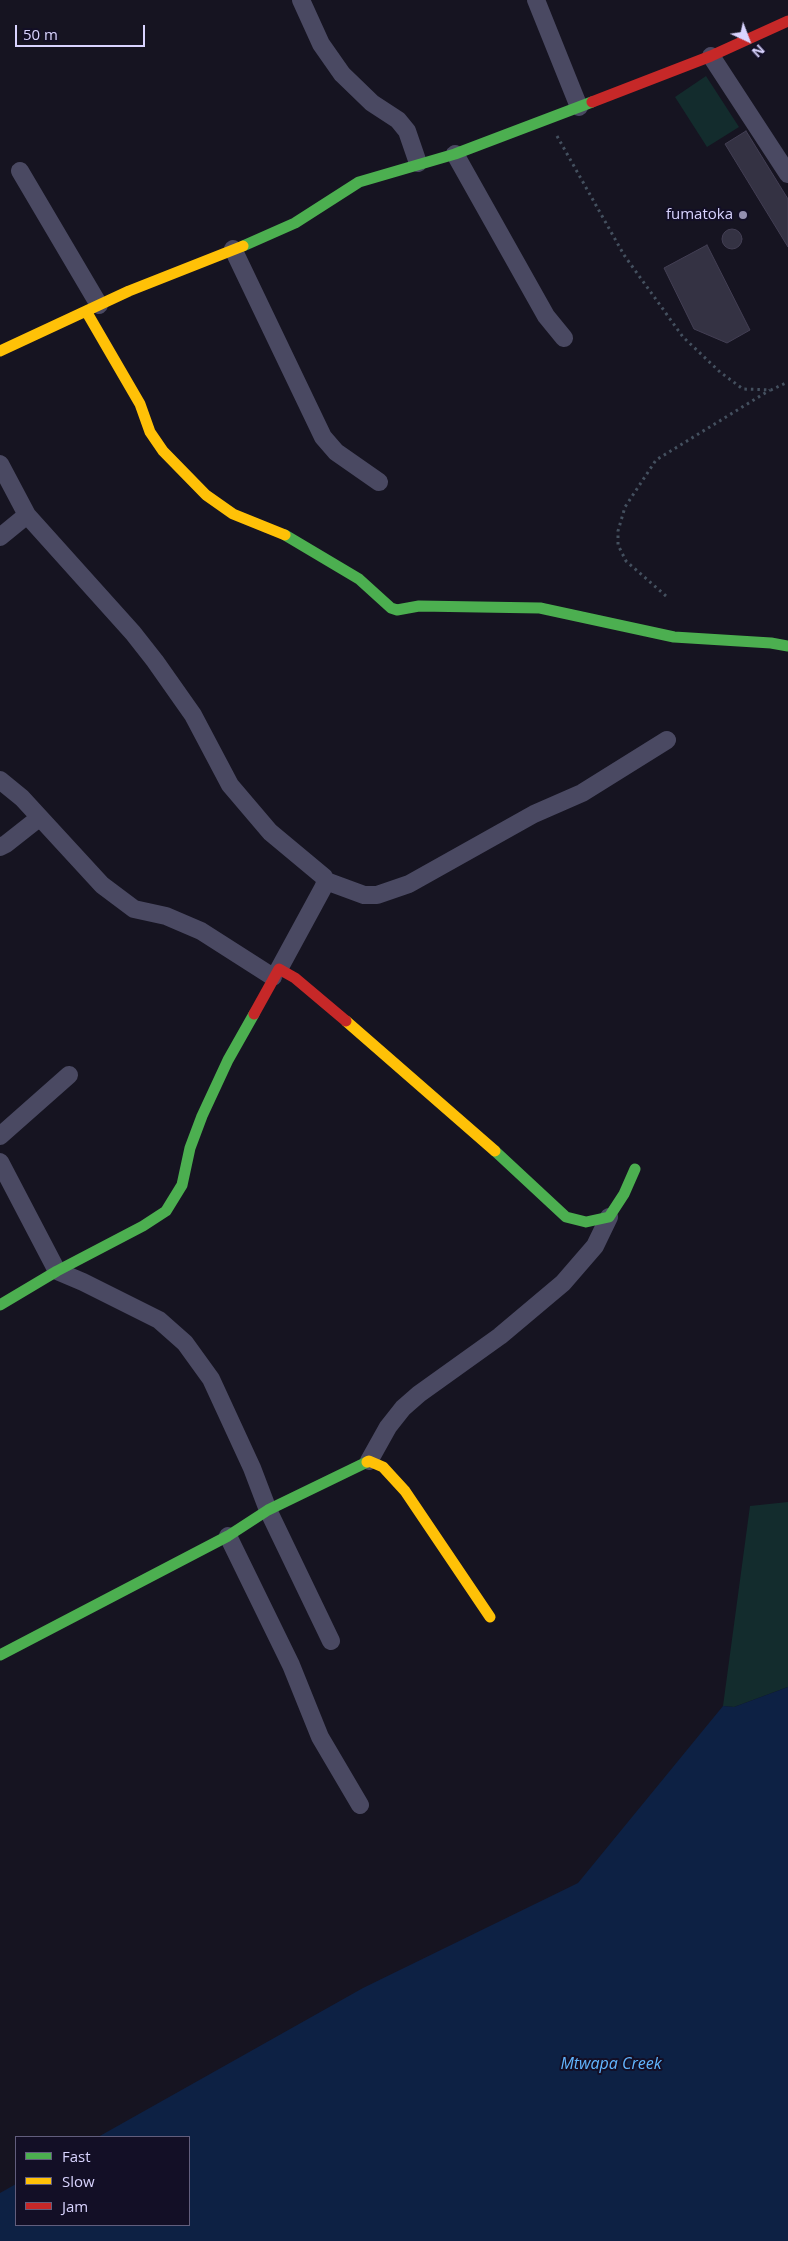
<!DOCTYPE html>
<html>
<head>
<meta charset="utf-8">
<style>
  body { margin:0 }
  #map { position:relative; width:788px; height:2241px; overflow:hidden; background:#161421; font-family:"Open Sans",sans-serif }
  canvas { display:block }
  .legend { position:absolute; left:15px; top:2136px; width:175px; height:90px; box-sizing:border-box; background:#130f26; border:1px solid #625e7d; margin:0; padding:6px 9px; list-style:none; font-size:15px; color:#d9d4ff }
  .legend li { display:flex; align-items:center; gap:10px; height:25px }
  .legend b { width:25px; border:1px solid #625e7d }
  .north { position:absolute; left:723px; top:15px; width:50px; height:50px; -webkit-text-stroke:4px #130f26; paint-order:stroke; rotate:137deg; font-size:14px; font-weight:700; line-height:20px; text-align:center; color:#d9d4ff }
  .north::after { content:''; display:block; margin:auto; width:18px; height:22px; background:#d9d4ff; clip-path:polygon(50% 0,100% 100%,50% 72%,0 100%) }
  .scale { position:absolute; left:15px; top:25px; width:130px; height:22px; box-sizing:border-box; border:2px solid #d9d4ff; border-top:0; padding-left:6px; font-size:15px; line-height:18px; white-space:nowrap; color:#d9d4ff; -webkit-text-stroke:4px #130f26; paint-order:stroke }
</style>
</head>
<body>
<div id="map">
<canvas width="788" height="2241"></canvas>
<ul class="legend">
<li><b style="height:6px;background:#4caf50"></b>Fast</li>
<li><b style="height:6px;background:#ffc107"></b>Slow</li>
<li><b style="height:6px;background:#c62828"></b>Jam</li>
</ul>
<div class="north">N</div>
<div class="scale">50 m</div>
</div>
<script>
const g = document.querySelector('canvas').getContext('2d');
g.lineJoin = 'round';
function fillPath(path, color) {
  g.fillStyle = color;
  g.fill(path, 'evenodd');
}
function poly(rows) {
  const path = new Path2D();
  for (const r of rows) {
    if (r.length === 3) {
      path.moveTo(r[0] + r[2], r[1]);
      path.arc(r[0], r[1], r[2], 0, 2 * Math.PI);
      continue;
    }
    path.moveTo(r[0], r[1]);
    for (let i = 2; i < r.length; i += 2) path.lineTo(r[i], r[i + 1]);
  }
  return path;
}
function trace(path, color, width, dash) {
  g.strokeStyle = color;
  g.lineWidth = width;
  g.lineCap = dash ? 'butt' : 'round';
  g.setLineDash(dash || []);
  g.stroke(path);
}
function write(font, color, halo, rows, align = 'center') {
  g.font = font + ' "Open Sans",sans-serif';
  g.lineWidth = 4;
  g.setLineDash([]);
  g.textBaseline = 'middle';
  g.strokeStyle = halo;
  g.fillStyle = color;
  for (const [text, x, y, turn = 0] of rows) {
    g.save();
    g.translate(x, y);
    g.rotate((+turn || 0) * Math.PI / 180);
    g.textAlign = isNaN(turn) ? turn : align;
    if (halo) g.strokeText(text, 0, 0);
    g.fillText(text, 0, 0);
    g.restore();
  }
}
fillPath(poly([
  [706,76,739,127,707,147,675,97],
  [788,1502,788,1687,734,1707,723,1706,750,1506]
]), '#132c2d');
fillPath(poly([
  [788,1687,788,2241,0,2241,0,2193,16,2184,16,2225,189,2225,189,2137,98,2137,363,1988,578,1883,723,1706,734,1707]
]), '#0d2144');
const building = poly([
  [746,131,788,199,788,247,725,144,746,131],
  [732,239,10],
  [707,245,750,330,727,343,694,329,664,268,707,245]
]);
fillPath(building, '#343243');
trace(building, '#433f54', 1);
trace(poly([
  [557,136,624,255,683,337,720,372,743,389,771,390,788,382],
  [666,596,626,561,618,545,618,531,625,507,656,460,770,390]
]), '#44505f', 3, [2.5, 4]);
trace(poly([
  [301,0,321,44,342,74,372,103,398,120,407,131,418,163],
  [536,0,579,107],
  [711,56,788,174],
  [455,154,546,316,564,338],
  [20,171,99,305],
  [233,249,323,437,336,452,379,482],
  [0,464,27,515,0,537],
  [27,515,133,633,155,661,193,715,230,785,270,832,324,877,326,881,323,888,279,969],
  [0,780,22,798,102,885,134,909,166,916,201,931,273,977],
  [0,847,6,844,39,818],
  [326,881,364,895,377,895,409,884,534,814,582,793,667,740],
  [0,1136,69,1075],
  [0,1162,57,1271,83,1282,159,1320,185,1343,211,1379,252,1468,268,1510,331,1641],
  [369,1461,388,1427,403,1408,419,1394,500,1336,563,1283,595,1246,609,1217],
  [228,1536,291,1665,320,1737,360,1805]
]), '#4a4962', 18);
trace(poly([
  [243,246,295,223,359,182,455,154,592,102],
  [285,535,359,579,391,608,397,610,419,606,540,608,674,637,771,643,788,646],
  [495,1151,566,1217,586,1222,609,1217,624,1194,635,1169],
  [0,1305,57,1271,143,1226,166,1211,182,1185,190,1148,202,1116,228,1060,254,1014],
  [0,1655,228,1536,268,1510,367,1462]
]), '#4caf50', 11);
trace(poly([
  [86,311,140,404,150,432,163,451,206,495,233,514,285,535],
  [0,351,129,291,243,246],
  [346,1021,495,1151],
  [367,1462,369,1461,383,1467,405,1491,490,1617]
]), '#ffc107', 11);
trace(poly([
  [592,102,711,56,788,21],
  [254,1014,279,969,295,978,346,1021]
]), '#c62828', 11);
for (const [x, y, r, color] of [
  [743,215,5,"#9591b1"]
]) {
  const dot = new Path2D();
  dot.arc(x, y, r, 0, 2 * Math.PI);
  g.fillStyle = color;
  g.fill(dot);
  trace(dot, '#130f26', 2);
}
write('15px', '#d9d4ff', '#130f26', [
  ["fumatoka",733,215]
], 'right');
write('italic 16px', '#62b6ff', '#130f26', [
  ["Mtwapa Creek",611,2064]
]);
</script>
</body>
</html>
